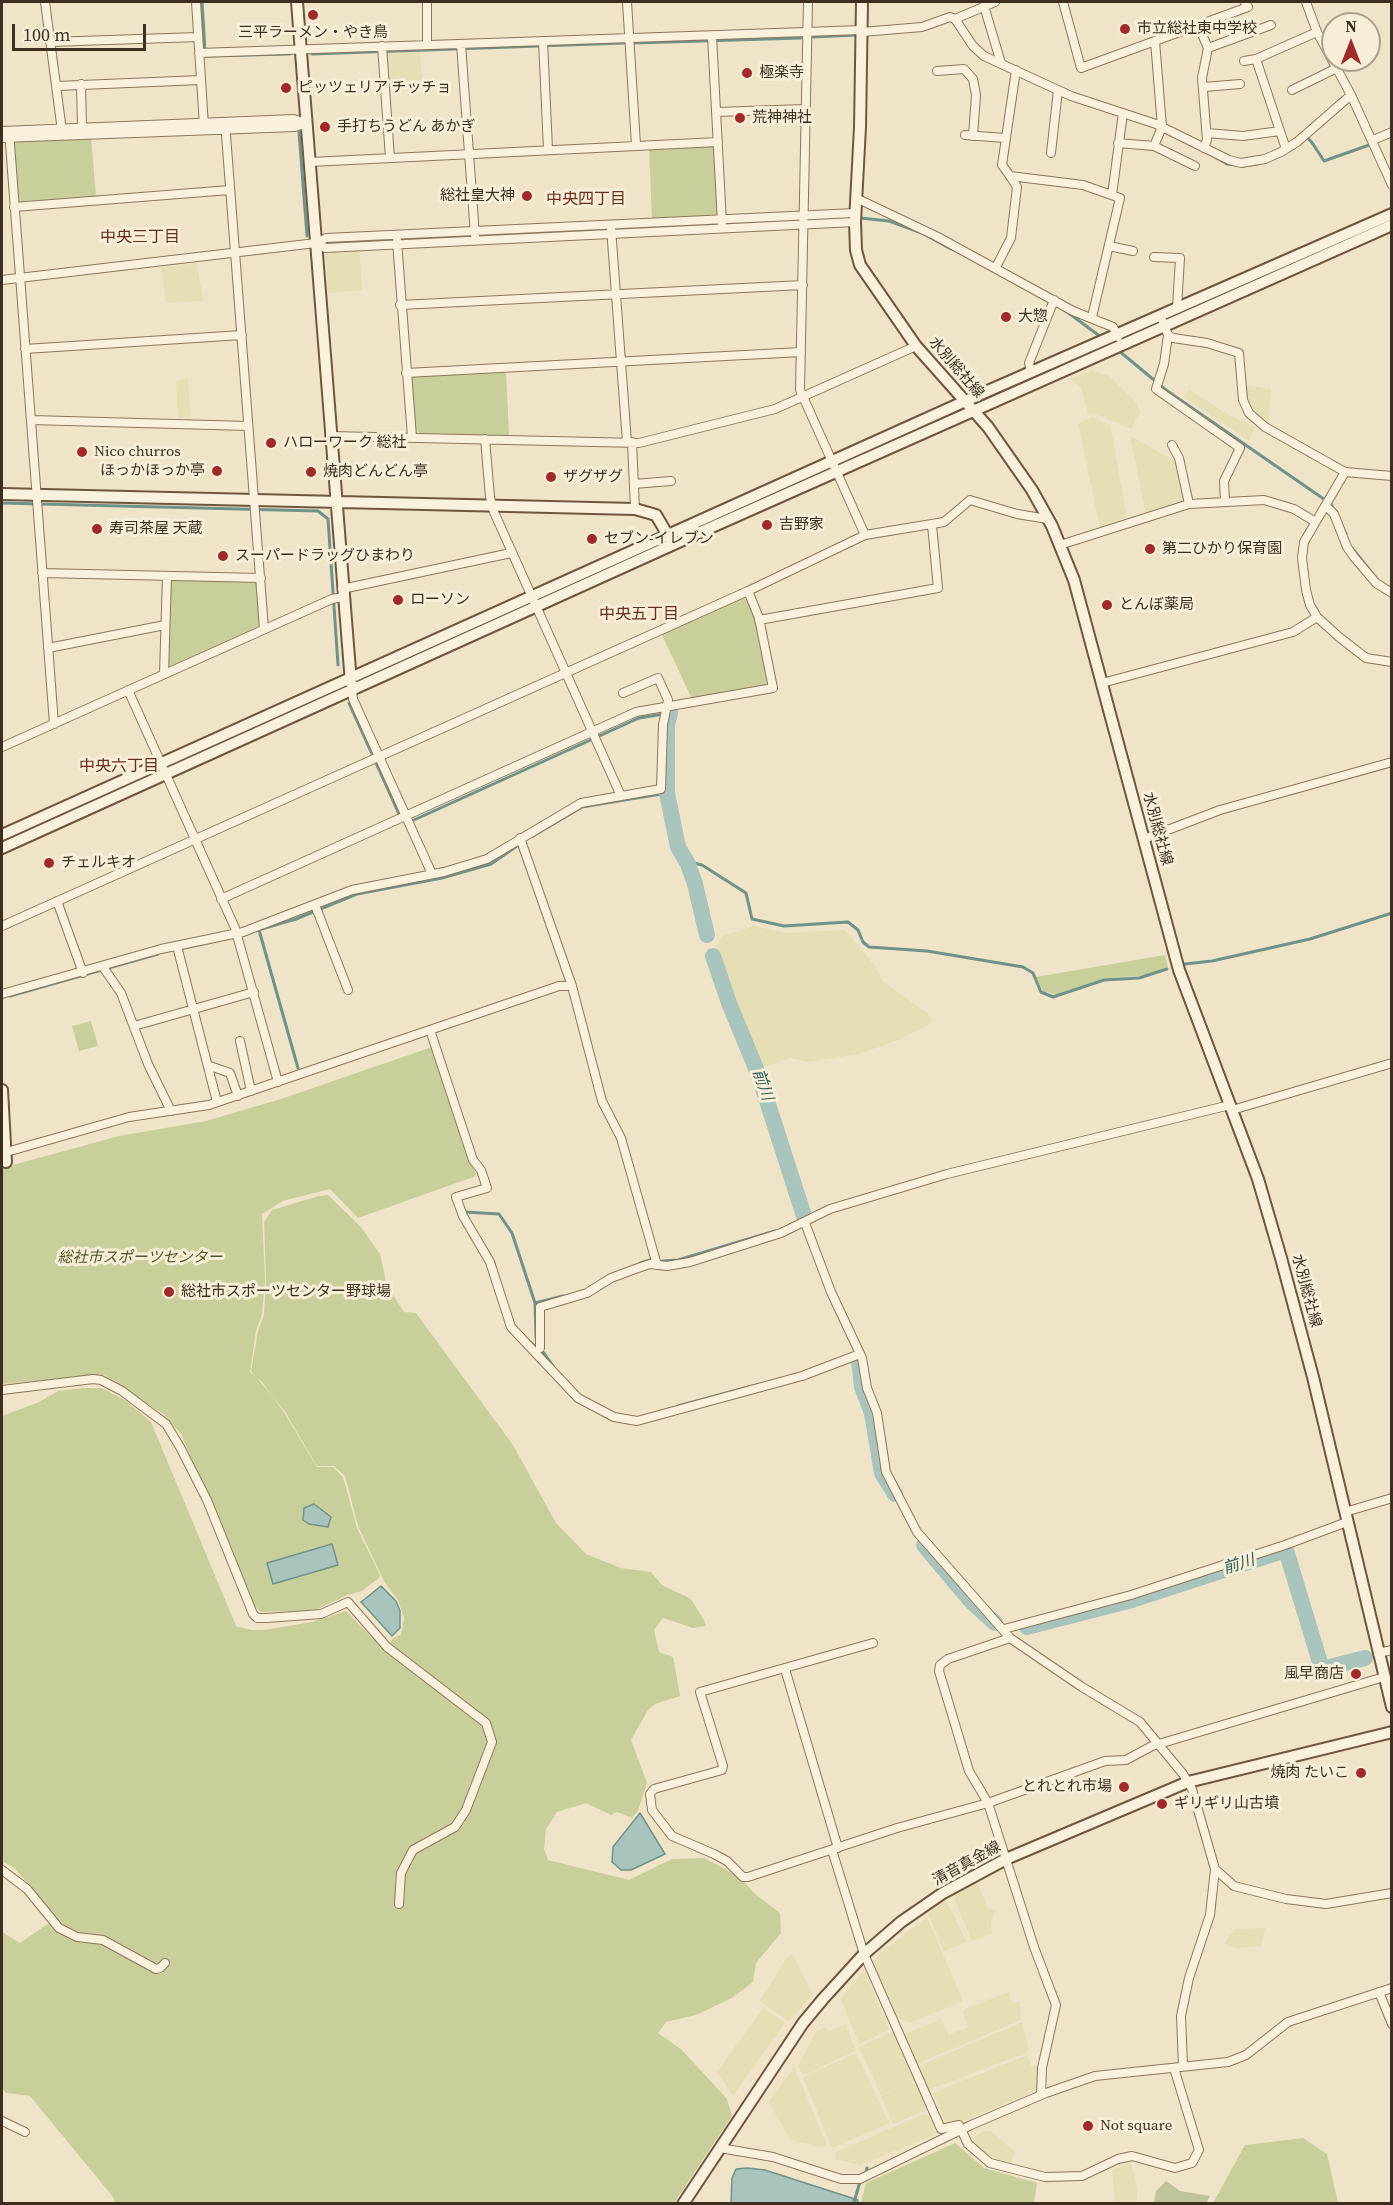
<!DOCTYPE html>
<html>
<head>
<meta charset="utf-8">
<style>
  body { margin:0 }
  #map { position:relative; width:1393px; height:2205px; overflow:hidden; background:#f0e4c8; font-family:"Source Serif 4",serif }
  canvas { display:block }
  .frame { position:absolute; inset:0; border:3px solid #3d2e20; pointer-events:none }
  .north { position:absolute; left:1321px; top:12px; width:60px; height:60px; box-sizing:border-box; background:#f7eed8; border:2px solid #ada18e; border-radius:50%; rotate:0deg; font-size:16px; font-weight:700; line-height:24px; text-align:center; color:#3d2e20 }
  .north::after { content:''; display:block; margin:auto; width:21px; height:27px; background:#9e2a2b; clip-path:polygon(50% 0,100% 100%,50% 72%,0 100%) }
  .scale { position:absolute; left:12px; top:24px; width:134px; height:27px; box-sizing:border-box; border:3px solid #3d2e20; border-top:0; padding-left:8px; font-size:18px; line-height:21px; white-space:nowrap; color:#3d2e20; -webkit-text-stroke:4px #f7eed8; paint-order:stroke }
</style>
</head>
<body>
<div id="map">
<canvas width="1393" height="2205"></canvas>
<div class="frame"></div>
<div class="north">N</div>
<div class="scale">100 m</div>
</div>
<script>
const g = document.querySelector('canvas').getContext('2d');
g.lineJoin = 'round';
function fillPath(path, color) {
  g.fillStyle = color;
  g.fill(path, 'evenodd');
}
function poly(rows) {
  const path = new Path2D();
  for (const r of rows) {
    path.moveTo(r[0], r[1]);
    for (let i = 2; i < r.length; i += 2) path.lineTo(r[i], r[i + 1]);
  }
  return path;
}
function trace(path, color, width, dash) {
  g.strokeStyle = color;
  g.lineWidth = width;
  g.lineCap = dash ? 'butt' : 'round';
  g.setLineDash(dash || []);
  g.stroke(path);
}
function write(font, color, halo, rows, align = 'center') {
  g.font = font + ' "Source Serif 4","Noto Sans JP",serif';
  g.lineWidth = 6;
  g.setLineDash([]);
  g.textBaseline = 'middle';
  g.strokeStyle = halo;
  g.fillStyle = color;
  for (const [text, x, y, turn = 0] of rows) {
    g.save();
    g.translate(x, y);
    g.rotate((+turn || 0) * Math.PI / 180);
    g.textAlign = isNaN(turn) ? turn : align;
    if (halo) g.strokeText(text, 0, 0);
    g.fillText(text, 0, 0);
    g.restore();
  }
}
fillPath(poly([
  [420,51,422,82,389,84,387,53],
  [359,248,362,290,328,293,325,252,328,250],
  [197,263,203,301,166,303,161,268],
  [1092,371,1109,376,1136,402,1140,412,1131,429,1097,414,1088,414,1081,387,1070,379],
  [188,379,191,418,178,418,176,381],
  [1245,385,1271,389,1269,424,1250,407],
  [1189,389,1227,414,1255,427,1249,441,1184,397],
  [1093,417,1109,425,1111,429,1127,517,1100,527,1078,424],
  [1130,436,1177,462,1186,502,1146,514],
  [754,926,787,933,845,930,875,966,883,981,927,1013,932,1018,930,1024,901,1039,858,1054,808,1062,790,1058,762,1068,758,1065,735,1009,714,950,722,936],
  [978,1883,988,1909,996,1910,991,1920,992,1933,972,1941,954,1898,964,1888],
  [946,1900,967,1942,944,1951,928,1914],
  [927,1917,963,2001,910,2023,898,2018,874,1963,878,1955],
  [1265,1928,1261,1946,1237,1948,1224,1944,1234,1929],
  [792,1954,813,1995,790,2020,786,2020,760,2001,787,1957],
  [864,1969,889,2030,859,2044,841,1999],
  [1009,1992,1011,2002,1020,2002,1021,2020,916,2064,903,2035,941,2019,949,2035,968,2027,963,2013,965,2009],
  [763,2008,785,2023,733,2096,717,2072],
  [1022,2022,1029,2049,1026,2053,928,2090,917,2070,921,2068,919,2066],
  [846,2024,856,2051,803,2075,798,2066,816,2032,826,2027,828,2032],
  [893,2032,913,2079,911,2083,917,2085,926,2105,924,2111,893,2124,881,2096,906,2085,881,2095,859,2047],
  [856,2053,889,2123,832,2148,803,2077],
  [1027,2055,1031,2066,1040,2065,1037,2090,962,2122,945,2121,933,2093],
  [794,2067,827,2145,819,2147,790,2140,769,2102],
  [924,2114,931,2116,936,2128,933,2135,927,2138,860,2165,835,2159,836,2152],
  [983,2131,991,2131,1015,2152,1010,2166,985,2153,971,2140],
  [1131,2162,1138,2190,1136,2203,1115,2203,1112,2170]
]), '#e6deb5');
fillPath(poly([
  [91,137,96,196,20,202,17,199,13,143,17,139],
  [712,144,717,148,720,214,716,217,652,220,649,147],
  [506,371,509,435,420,434,414,427,411,379,413,376],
  [172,580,254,582,257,585,261,624,258,628,169,667,166,665,169,583],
  [743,596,752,609,770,682,767,687,692,699,661,633],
  [1165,955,1168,967,1144,975,1102,979,1057,995,1043,991,1036,977],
  [91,1021,98,1046,79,1051,72,1026],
  [432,1047,476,1176,358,1218,330,1189,283,1201,262,1214,265,1280,262,1314,256,1331,250,1372,262,1382,283,1411,317,1467,333,1467,343,1477,357,1528,380,1575,379,1578,362,1591,347,1595,316,1610,261,1612,254,1605,181,1434,163,1414,104,1375,2,1384,2,1168,119,1136,206,1121,281,1099],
  [328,1195,361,1227,380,1254,387,1286,404,1312,416,1313,513,1445,556,1523,586,1554,621,1568,651,1572,662,1585,691,1599,704,1620,706,1626,693,1628,663,1618,654,1630,659,1652,673,1657,680,1696,655,1704,648,1710,631,1740,647,1783,638,1811,632,1818,617,1812,611,1815,586,1803,557,1812,546,1829,544,1849,548,1860,629,1880,672,1859,704,1858,740,1877,754,1893,780,1913,781,1933,756,1963,753,1982,732,1998,696,2015,666,2022,658,2033,682,2050,727,2099,732,2116,674,2203,115,2203,113,2197,30,2096,6,2093,2,2089,2,1932,20,1943,49,1923,31,1901,31,1887,14,1868,2,1861,2,1416,39,1402,58,1391,83,1388,102,1388,126,1401,151,1422,236,1626,251,1630,264,1630,312,1622,346,1611,386,1652,393,1638,401,1635,404,1618,398,1600,385,1583,358,1526,345,1476,334,1466,317,1466,284,1410,251,1371,258,1331,264,1315,266,1279,264,1222,272,1210,319,1196],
  [1303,2138,1327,2154,1338,2203,1213,2203,1245,2145],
  [955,2143,984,2168,1037,2183,1034,2203,861,2203,866,2183]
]), '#c9cf9b');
fillPath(poly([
  [1166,2181,1180,2191,1210,2196,1206,2203,1154,2203,1156,2191]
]), '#bfc49a');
const water = poly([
  [314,1504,331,1517,328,1527,309,1524,303,1520,304,1508,314,1504],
  [332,1544,338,1565,273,1584,267,1563,332,1544],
  [381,1586,396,1601,400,1611,400,1628,392,1636,361,1602,381,1586],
  [640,1813,665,1854,631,1870,621,1870,612,1862,613,1847,640,1813],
  [748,2168,765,2170,858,2200,857,2204,731,2203,732,2178,736,2169,748,2168]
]);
fillPath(water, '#a9c4bc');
trace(water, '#6f938a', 1.5);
trace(poly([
  [202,2,205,51],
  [813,37,856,35],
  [634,43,801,38],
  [312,54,624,43],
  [206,56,290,54],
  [236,125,295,123],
  [299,132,307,236],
  [1305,139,1307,137,1313,144,1324,161,1372,144],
  [1215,157,1227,164,1236,165],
  [1243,166,1257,164],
  [860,218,889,221,922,233,951,249],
  [816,219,849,218],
  [326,243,720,223],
  [1063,309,1101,337],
  [1118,350,1166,390,1331,504,1346,534],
  [2,503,318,511,328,519,338,665],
  [1352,548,1372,573],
  [349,703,399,814],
  [414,820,639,718,670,713],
  [533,836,582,807,667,793],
  [686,861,702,865,746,893,752,919,784,926,848,922,858,930,863,942,869,947,927,951,1023,967,1033,973,1041,992,1053,997,1104,980,1139,978,1167,969],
  [258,930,296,919,357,894,442,878,491,864,520,844],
  [259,930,298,1068],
  [179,949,211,942],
  [1185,964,1212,961,1310,939,1392,913],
  [10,996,158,954],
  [465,1212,499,1214,512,1233,535,1303,536,1338],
  [481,1240,494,1263],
  [662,1261,678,1260,775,1231],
  [640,1263,653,1259],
  [535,1303,563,1296],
  [531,1343,544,1353,553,1366],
  [678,1406,752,1386],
  [866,2172,867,2168],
  [854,2202,860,2182]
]), '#6f938a', 3);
trace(poly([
  [670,713,667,725,667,793,678,847,688,864,695,884,707,935],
  [713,956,729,1003,759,1076,804,1216],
  [859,1360,862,1387,872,1413,882,1473,895,1494],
  [924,1545,970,1600,995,1623],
  [1027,1627,1132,1600,1286,1550,1322,1669,1365,1658]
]), '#a9c4bc', 16);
const street = poly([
  [45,2,62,131],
  [196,2,204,126],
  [427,2,427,45],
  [627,2,636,145],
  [1063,2,1081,68,1248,7,1245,2],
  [1306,2,1317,32,1351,95,1392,185],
  [984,6,1001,63],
  [955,19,995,2],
  [1198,25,1208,48,1202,78,1207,140,1204,148],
  [862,32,922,27,950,17,955,19,973,46,984,56,1071,96,1156,124,1229,160,1241,163,1265,159,1281,152,1297,142,1351,95],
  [712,36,722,223],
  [543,41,548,149],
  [50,42,198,37],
  [461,44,475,235],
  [382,46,390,158],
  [1208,48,1271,25],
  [199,53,862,30],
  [1256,59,1286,149],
  [1244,61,1256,59,1317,32],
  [1016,70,1002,165,1010,176,1083,185,1120,198,1092,317],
  [937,71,964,69,973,79,976,95,973,136],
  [81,84,82,128],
  [57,86,201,80],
  [1204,87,1240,84],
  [1292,90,1337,68],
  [716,112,805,109],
  [225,122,264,629],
  [2,131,294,119,306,123],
  [9,131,54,724],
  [1207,133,1243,136,1280,131],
  [965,135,1005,138],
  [2,138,295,127,305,124],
  [1373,140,1392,132],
  [1118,143,1154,146,1195,166],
  [1154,146,1162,127,1155,41],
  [1051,153,1058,90],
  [310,162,718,142],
  [1112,195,1123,113],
  [856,198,936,236,1073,311,1113,327,1118,337],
  [14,207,230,190],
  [855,222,325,248,316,243,326,238,855,213],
  [611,228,627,442],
  [397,241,412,437],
  [1109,246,1133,251],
  [1154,257,1180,258,1177,308],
  [996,267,1011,238,1017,187,1010,176],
  [2,280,316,243],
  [400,305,803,285],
  [1163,322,1168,335,1173,338,1207,343,1239,353,1243,400,1249,413,1265,427,1345,472,1392,476],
  [1168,335,1164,364,1156,389,1240,448,1224,481,1225,501],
  [25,349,242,335],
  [1031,372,1029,363,1054,300],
  [406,373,801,352],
  [31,420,248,426],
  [330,436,639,443,775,409,916,346],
  [485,439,490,497,494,512,621,796],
  [632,442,635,509],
  [1172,445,1179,458,1189,504],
  [1345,472,1304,542,1302,558,1306,590,1310,605,1317,617,1339,637,1366,658,1392,662],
  [634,484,671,481],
  [1326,506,1334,514,1347,547,1354,557,1376,583,1392,593],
  [865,535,944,522,970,500,1017,514,1048,519],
  [1060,545,1189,504,1264,500,1294,509,1314,521],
  [42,573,261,578],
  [342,589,511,553],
  [759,620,938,588,932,525],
  [48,648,165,625],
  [164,674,167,576],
  [1102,683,1293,632,1317,617],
  [352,689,353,699,432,874],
  [128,690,235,928,278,1082],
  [2,747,332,599,343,597],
  [520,838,572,986,602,1101,621,1138,657,1265],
  [1144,839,1220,810,1392,762],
  [221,899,636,712,773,688,759,618,748,591],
  [57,901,83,973],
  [315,905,348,990],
  [2,926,748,591,865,535,800,390,808,2],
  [177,946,217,1102],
  [103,967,121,993,148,1064,171,1111],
  [2,994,161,949,243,932,352,890,444,872,487,859,581,803,661,789,663,725,668,700,658,678,623,693],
  [134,1026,254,992],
  [430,1030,473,1160,481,1170,487,1188,456,1197,463,1216,490,1262,511,1327,578,1398,614,1417,637,1421,802,1376,860,1354],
  [240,1041,251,1091],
  [210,1066,230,1073,238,1096],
  [1232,1110,1392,1063],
  [3,1153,129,1117,209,1105,559,986,572,986],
  [805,1223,831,1292,862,1358,867,1388,877,1413,886,1472,917,1532,1010,1638,1082,1687,1140,1722,1183,1774,1192,1789,1215,1869,1210,1915,1189,1978,1181,2016,1183,2066],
  [540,1348,540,1307,587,1293,611,1278,638,1268,650,1264,667,1266,690,1262,781,1233,830,1209,947,1174,1230,1105],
  [2,1390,93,1379,101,1380,122,1391,166,1424,180,1447,207,1500,253,1614,257,1618,267,1618,321,1614,348,1602,387,1647,486,1723,492,1742,466,1810,455,1827,413,1850,401,1873,399,1904],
  [1345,1512,1392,1498],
  [1004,1629,1131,1595,1285,1545,1347,1522],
  [1010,1638,948,1659,940,1665,939,1671,969,1771,988,1803,1034,1947,1056,2005,1042,2068,1041,2095],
  [873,1643,700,1692,723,1766,722,1770,654,1789,650,1794,652,1810,672,1836,714,1854,727,1861,743,1877,748,1877,897,1828,988,1803,1105,1761,1126,1760,1152,1746,1384,1677],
  [1378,1653,1392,1650],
  [785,1669,838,1848],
  [832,1850,864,1954,941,2129,959,2125,968,2144,990,2163,1045,2177,1082,2176,1118,2159,1132,2156,1175,2168,1192,2163,1199,2150,1174,2068],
  [1215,1869,1234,1886,1286,1899,1326,1904,1392,1893],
  [2,1870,27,1889,59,1928,77,1937,103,1940,156,1969,160,1968,165,1963],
  [1379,1992,1392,2024],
  [2,2121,25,2132],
  [720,2148,773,2157,841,2179,860,2179,971,2125,1046,2093,1095,2076,1228,2062,1246,2055,1288,2022,1392,1988]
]);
const secondary = poly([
  [297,2,351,683],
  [862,2,860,127,855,222,856,250,860,265,916,346,988,427,1032,490,1052,526,1074,580,1179,970,1258,1179,1281,1258,1313,1377,1392,1707],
  [2,494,635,509,656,515,670,539],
  [2,835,990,390,1392,214],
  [2,848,705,530,1392,225],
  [2,1090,6,1162],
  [683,2204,803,2023,823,1999,864,1954,901,1922,943,1893,1006,1859,1188,1782,1392,1732]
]);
trace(street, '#8d765c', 10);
trace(secondary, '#6f573f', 14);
trace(street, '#faf1dc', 8);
trace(secondary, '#faf1dc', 10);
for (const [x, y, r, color] of [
  [313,15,6,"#9e2a2b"],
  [1125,29,6,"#9e2a2b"],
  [747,73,6,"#9e2a2b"],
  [286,88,6,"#9e2a2b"],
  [740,118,6,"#9e2a2b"],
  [325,127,6,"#9e2a2b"],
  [527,196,6,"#9e2a2b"],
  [1006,317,6,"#9e2a2b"],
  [271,443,6,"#9e2a2b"],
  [82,452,6,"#9e2a2b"],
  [217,471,6,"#9e2a2b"],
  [311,472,6,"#9e2a2b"],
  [551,477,6,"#9e2a2b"],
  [767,525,6,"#9e2a2b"],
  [97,529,6,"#9e2a2b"],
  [592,539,6,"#9e2a2b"],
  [1150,549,6,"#9e2a2b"],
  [223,556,6,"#9e2a2b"],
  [398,600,6,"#9e2a2b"],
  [1107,605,6,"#9e2a2b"],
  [49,863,6,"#9e2a2b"],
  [169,1292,6,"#9e2a2b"],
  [1356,1674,6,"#9e2a2b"],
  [1361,1773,6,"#9e2a2b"],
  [1124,1787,6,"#9e2a2b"],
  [1162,1804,6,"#9e2a2b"],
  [1088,2126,6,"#9e2a2b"]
]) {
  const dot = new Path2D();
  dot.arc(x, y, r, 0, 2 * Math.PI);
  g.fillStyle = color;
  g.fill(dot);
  trace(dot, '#f7eed8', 2);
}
write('15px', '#3d2e20', '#f7eed8', [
  ["市立総社東中学校",1137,29],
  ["三平ラーメン・やき鳥",313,33,"center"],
  ["極楽寺",759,73],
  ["ピッツェリア チッチョ",298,88],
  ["荒神神社",752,118],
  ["手打ちうどん あかぎ",337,127],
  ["総社皇大神",515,196,"right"],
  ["大惣",1018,317],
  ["ハローワーク 総社",283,443],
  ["Nico churros",94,452],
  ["ほっかほっか亭",205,471,"right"],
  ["焼肉どんどん亭",323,472],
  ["ザグザグ",563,477],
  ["吉野家",779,525],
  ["寿司茶屋 天蔵",109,529],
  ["セブン-イレブン",604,539],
  ["第二ひかり保育園",1162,549],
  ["スーパードラッグひまわり",235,556],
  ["ローソン",410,600],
  ["とんぼ薬局",1119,605],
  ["チェルキオ",61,863],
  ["総社市スポーツセンター野球場",181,1292],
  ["風早商店",1344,1674,"right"],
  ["焼肉 たいこ",1349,1773,"right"],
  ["とれとれ市場",1112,1787,"right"],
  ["ギリギリ山古墳",1174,1804],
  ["Not square",1100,2126]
], 'left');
write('15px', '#3d2e20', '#f7eed8', [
  ["水別総社線",956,368,49],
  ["水別総社線",1157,829,75],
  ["水別総社線",1306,1291,75],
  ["清音真金線",967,1864,-29]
]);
write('italic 15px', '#4d5a26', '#f7eed8', [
  ["総社市スポーツセンター",140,1258]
]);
write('16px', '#6b2e1e', '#f7eed8', [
  ["中央四丁目",586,200],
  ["中央三丁目",140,238],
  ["中央五丁目",639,615],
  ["中央六丁目",119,767]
]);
write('italic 16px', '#2f5d5a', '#f7eed8', [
  ["前川",762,1085,71],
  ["前川",1239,1565,-18]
]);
</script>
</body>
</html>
